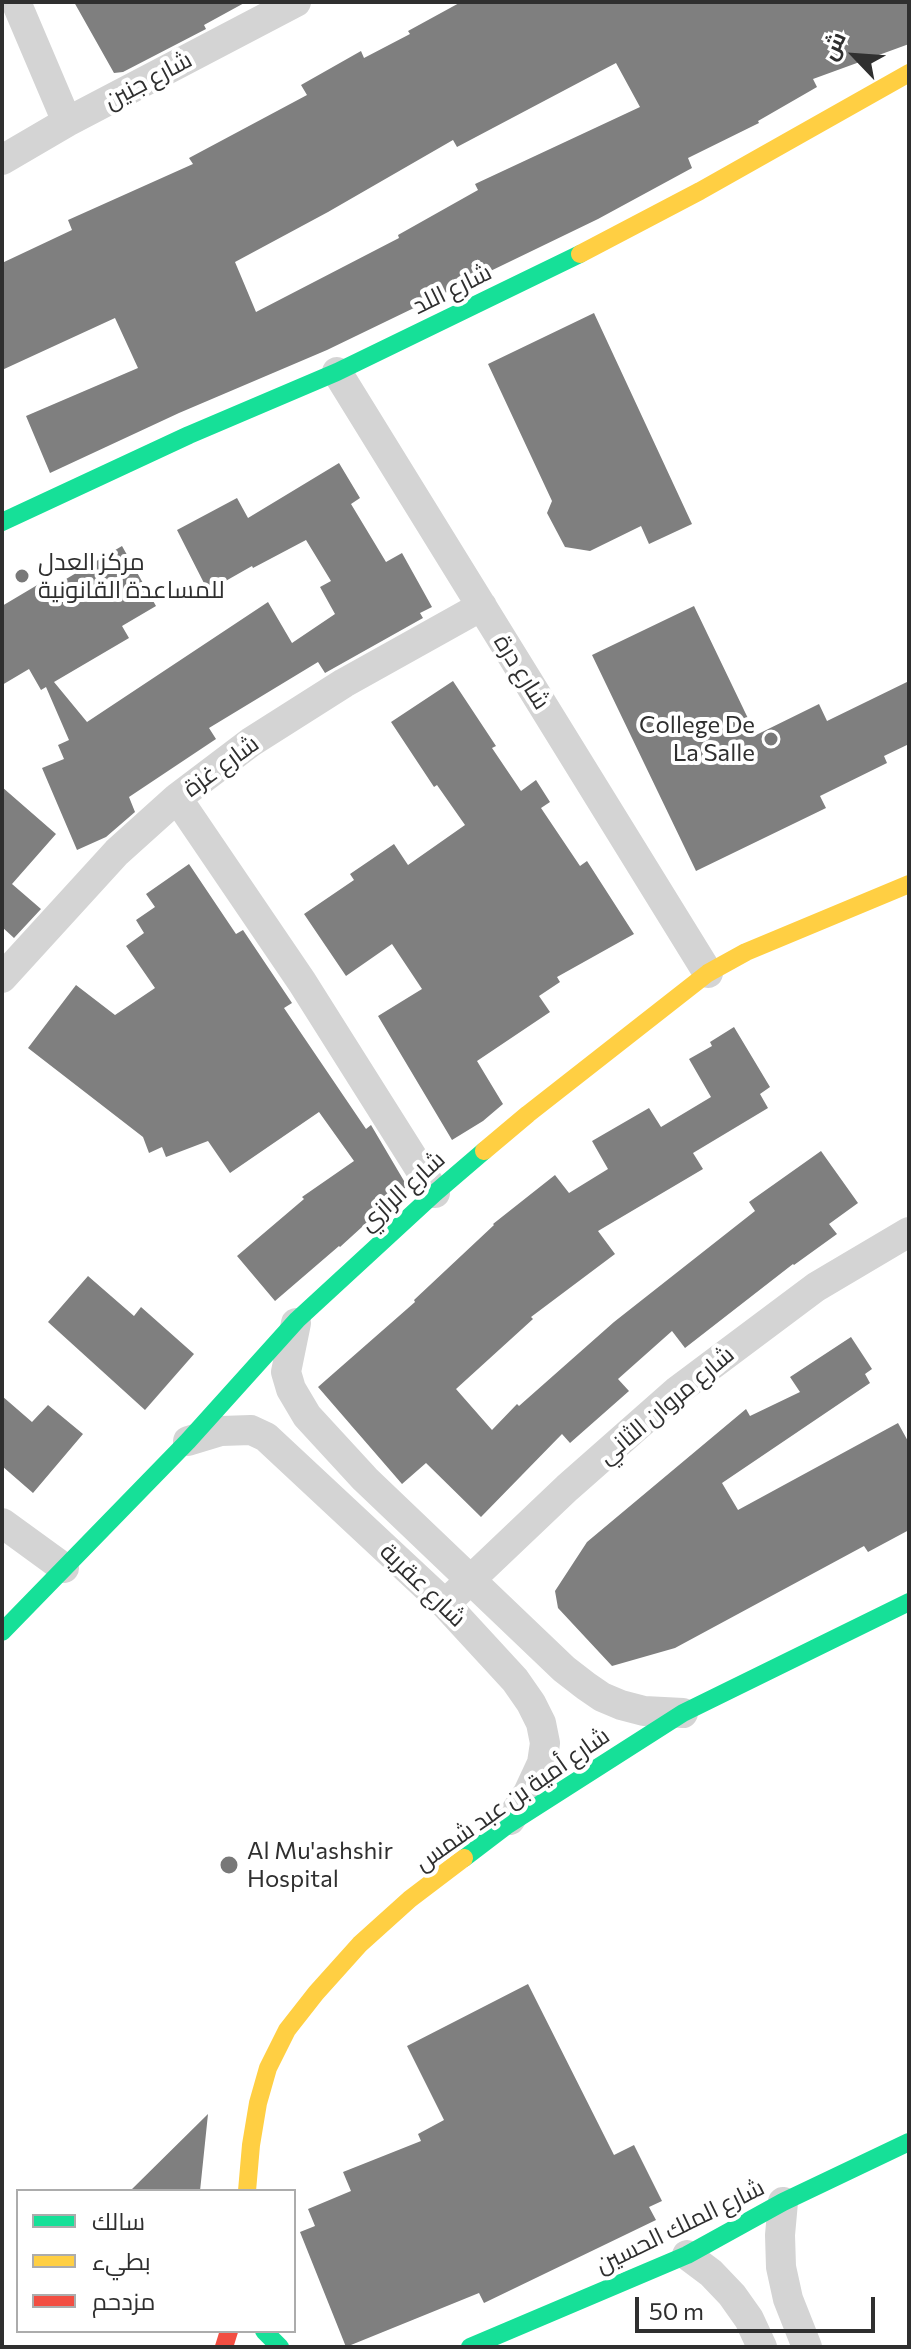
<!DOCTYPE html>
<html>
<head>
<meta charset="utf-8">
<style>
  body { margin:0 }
  #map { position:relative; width:911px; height:2349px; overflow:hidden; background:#fff; font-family:Commissioner,Cairo,sans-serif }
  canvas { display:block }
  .frame { position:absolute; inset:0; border:4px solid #2f2f2f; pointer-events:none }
  .legend { position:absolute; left:16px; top:2189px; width:280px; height:144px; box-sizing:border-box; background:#fff; border:2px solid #acacac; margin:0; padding:10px 14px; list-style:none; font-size:24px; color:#2f2f2f }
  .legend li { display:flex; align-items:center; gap:16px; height:40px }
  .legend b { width:40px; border:2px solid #acacac }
  .north { position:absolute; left:815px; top:16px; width:80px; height:80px; -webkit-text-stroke:6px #fff; paint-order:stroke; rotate:295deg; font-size:22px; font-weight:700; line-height:32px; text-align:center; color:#2f2f2f }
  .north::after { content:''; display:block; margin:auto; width:28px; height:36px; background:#2f2f2f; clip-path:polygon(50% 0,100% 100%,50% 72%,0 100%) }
  .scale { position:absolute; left:635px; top:2297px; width:240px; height:36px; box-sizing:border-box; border:4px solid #2f2f2f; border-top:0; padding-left:10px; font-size:24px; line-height:28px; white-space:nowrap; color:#2f2f2f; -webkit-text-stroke:6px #fff; paint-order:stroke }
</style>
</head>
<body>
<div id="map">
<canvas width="911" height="2349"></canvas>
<div class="frame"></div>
<ul class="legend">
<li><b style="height:10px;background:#16e098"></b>سالك</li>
<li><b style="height:10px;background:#ffcf43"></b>بطيء</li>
<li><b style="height:10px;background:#f24e42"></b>مزدحم</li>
</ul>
<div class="north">ش</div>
<div class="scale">50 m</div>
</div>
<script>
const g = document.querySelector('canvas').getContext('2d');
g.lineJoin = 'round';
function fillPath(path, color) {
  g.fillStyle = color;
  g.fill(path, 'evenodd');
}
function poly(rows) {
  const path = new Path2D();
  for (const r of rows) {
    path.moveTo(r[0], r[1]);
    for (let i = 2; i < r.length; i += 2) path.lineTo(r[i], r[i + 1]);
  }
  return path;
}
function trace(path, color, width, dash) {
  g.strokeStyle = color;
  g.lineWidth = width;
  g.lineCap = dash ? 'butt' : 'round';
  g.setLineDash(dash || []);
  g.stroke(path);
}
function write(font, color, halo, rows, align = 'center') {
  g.font = font + ' Commissioner,Cairo,sans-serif';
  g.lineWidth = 8;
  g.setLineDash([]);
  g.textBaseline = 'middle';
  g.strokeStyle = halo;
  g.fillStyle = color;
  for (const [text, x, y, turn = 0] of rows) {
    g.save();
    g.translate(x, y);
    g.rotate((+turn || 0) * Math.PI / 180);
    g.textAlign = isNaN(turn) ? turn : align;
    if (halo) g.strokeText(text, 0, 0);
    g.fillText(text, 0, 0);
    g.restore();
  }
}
fillPath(poly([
  [74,2,246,2,204,25,206,29,123,72,114,73],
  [461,2,909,2,909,44,813,79,817,87,758,121,759,123,688,158,692,168,598,219,327,350,179,413,50,473,26,416,138,368,115,318,2,370,2,263,72,230,68,220,193,164,189,158,307,95,301,85,361,51,364,58,410,34,408,31],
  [616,63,640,107,475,184,478,190,398,235,399,238,256,312,235,262,328,212,453,140,457,147],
  [594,313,692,524,649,544,641,526,590,551,565,547,547,513,552,501,488,364],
  [339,463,360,498,351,504,386,562,402,553,432,607,420,613,423,618,325,673,318,662,209,728,216,739,129,797,135,812,106,837,77,850,42,768,64,759,58,745,69,740,46,687,41,690,29,669,2,685,2,606,39,584,44,592,122,546,156,606,122,626,129,638,54,682,87,722,268,602,292,643,335,614,320,587,331,581,306,540,253,568,252,566,208,591,177,530,237,498,248,518],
  [694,606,756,735,819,704,827,721,909,681,909,744,884,756,887,763,820,796,826,808,696,871,592,655],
  [453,681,496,746,492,748,521,791,536,780,550,802,541,808,580,866,587,861,634,934,557,977,560,982,539,996,550,1012,477,1061,503,1104,483,1121,452,1140,378,1016,422,989,392,944,346,976,304,914,354,880,350,874,394,844,408,865,465,825,437,785,434,787,391,722],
  [2,787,56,834,12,884,41,909,14,938,2,927],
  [189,864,236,934,243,930,292,1003,284,1008,366,1129,371,1125,407,1186,340,1247,339,1246,275,1301,237,1256,304,1199,302,1197,354,1161,319,1112,230,1173,208,1141,166,1157,162,1147,149,1153,143,1137,28,1048,76,985,115,1015,155,988,126,946,144,933,136,920,155,907,146,894],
  [734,1027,770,1087,760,1094,768,1108,693,1153,703,1169,598,1231,615,1254,531,1317,533,1319,456,1389,492,1430,517,1404,519,1406,614,1322,755,1211,749,1202,821,1151,858,1203,829,1224,837,1234,794,1265,793,1264,685,1348,672,1331,618,1379,629,1391,570,1443,562,1434,481,1517,426,1463,402,1484,318,1387,415,1302,414,1300,494,1225,493,1224,555,1175,569,1193,608,1169,592,1141,649,1108,661,1127,711,1097,689,1059,712,1046,710,1042],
  [88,1276,134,1316,141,1307,194,1354,145,1410,48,1322],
  [851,1337,872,1369,865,1374,870,1383,722,1483,738,1510,898,1423,909,1443,909,1530,868,1552,864,1546,675,1648,612,1666,558,1608,555,1591,587,1542,746,1409,750,1416,800,1392,790,1377],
  [2,1396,32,1422,48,1405,83,1434,33,1493,2,1466],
  [528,1984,614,2155,634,2145,662,2201,649,2207,656,2220,484,2303,479,2293,346,2347,300,2232,315,2226,308,2209,351,2191,343,2172,421,2141,418,2134,444,2120,407,2046],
  [208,2114,200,2191,130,2191]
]), '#7f7f7f');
trace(poly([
  [16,2,67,122],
  [2,160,67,122,296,2],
  [337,372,708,973],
  [177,798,302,982,435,1193],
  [2,978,117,852,177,798,251,742,344,683,482,606],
  [296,1323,286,1372,291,1389,307,1416,365,1479,564,1669,586,1686,602,1697,621,1705,644,1711,683,1713],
  [188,1441,221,1431,251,1430,266,1437,445,1604,515,1680,531,1703,541,1723,545,1743,542,1763,528,1793,510,1820],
  [2,1523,64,1568],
  [445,1604,567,1488,677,1391,816,1287,909,1232],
  [783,2202,780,2235,781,2267,788,2299,807,2347],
  [687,2255,711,2273,732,2295,749,2319,762,2347]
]), '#d4d4d4', 30);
trace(poly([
  [2,522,189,435,337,372,580,254],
  [2,1632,188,1441,297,1320,435,1193,484,1151],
  [464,1858,506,1826,683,1713,909,1602],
  [264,2331,280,2347],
  [470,2347,687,2255,783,2202,909,2142]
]), '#16e098', 18);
trace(poly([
  [580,254,700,191,909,73],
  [484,1151,528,1114,708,973,746,952,909,884],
  [247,2191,251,2145,258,2103,268,2068,287,2030,316,1993,360,1944,410,1899,464,1858]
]), '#ffcf43', 18);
trace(poly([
  [224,2347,229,2331]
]), '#f24e42', 18);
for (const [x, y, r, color] of [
  [22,576,8,"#787878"],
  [771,739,8,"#787878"],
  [229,1865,10,"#787878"]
]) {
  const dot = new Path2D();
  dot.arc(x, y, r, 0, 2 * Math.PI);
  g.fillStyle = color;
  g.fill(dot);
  trace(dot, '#fff', 3);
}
write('24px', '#2f2f2f', '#fff', [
  ["شارع جنين",148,80,-28],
  ["شارع اللد",452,289,-26],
  ["شارع درة",522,672,58],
  ["شارع غزة",221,766,-36],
  ["شارع الرازي",402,1191,-42],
  ["شارع مروان الثاني",666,1405,-40],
  ["شارع عقربة",423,1585,44],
  ["شارع أمية بن عبد شمس",512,1799,-35],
  ["شارع الملك الحسين",680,2226,-26]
]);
write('24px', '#2f2f2f', '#fff', [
  ["مركز العدل",38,562],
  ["للمساعدة القانونية",38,590],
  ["College De",755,725,"right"],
  ["La Salle",755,753,"right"],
  ["Al Mu'ashshir",247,1851],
  ["Hospital",247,1879]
], 'left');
</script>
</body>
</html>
